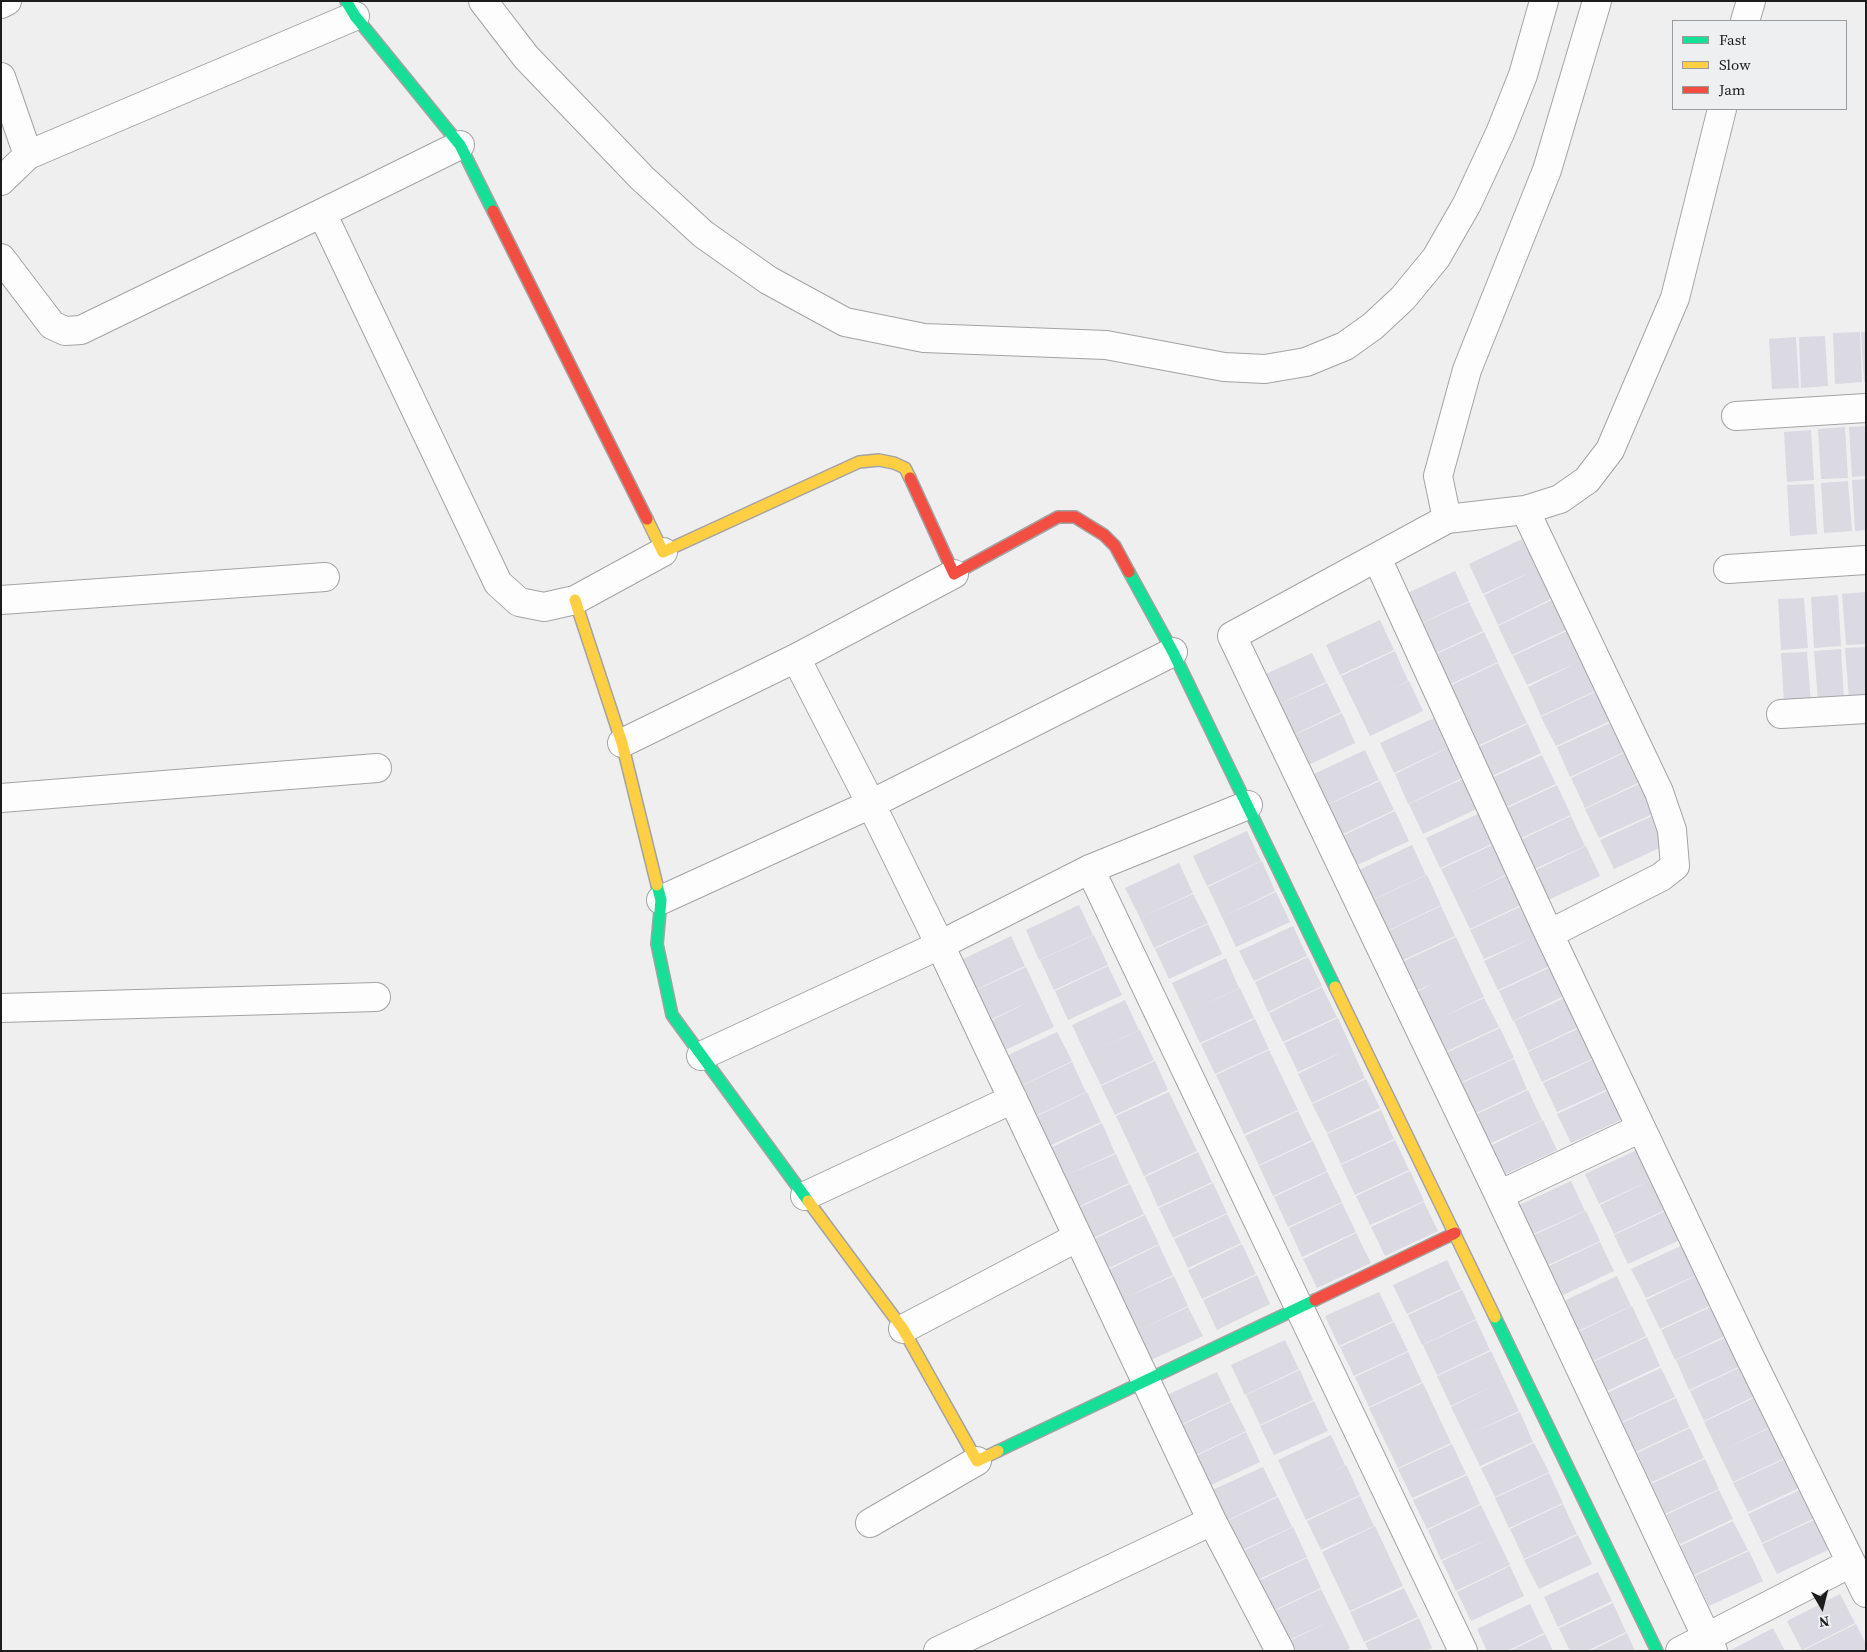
<!DOCTYPE html>
<html>
<head>
<meta charset="utf-8">
<style>
  body { margin:0 }
  #map { position:relative; width:1867px; height:1652px; overflow:hidden; background:#efeff0; font-family:"Source Serif 4",serif }
  canvas { display:block }
  .frame { position:absolute; inset:0; border:2px solid #1d1d1e; pointer-events:none }
  .legend { position:absolute; left:1672px; top:20px; width:175px; height:90px; box-sizing:border-box; background:#eeeff1; border:1px solid #9a9b9d; margin:0; padding:6px 9px; list-style:none; font-size:15px; color:#1d1d1e }
  .legend li { display:flex; align-items:center; gap:10px; height:25px }
  .legend b { width:25px; border:1px solid #9a9b9d }
  .north { position:absolute; left:1797px; top:1582px; width:50px; height:50px; -webkit-text-stroke:4px #eeeff1; paint-order:stroke; rotate:172deg; font-size:14px; font-weight:700; line-height:20px; text-align:center; color:#1d1d1e }
  .north::after { content:''; display:block; margin:auto; width:18px; height:22px; background:#1d1d1e; clip-path:polygon(50% 0,100% 100%,50% 72%,0 100%) }
</style>
</head>
<body>
<div id="map">
<canvas width="1867" height="1652"></canvas>
<div class="frame"></div>
<ul class="legend">
<li><b style="height:6px;background:#16e098"></b>Fast</li>
<li><b style="height:6px;background:#ffcf43"></b>Slow</li>
<li><b style="height:6px;background:#f24e42"></b>Jam</li>
</ul>
<div class="north">N</div>
</div>
<script>
const g = document.querySelector('canvas').getContext('2d');
g.lineJoin = 'round';
function fillPath(path, color) {
  g.fillStyle = color;
  g.fill(path, 'evenodd');
}
function poly(rows) {
  const path = new Path2D();
  for (const r of rows) {
    path.moveTo(r[0], r[1]);
    for (let i = 2; i < r.length; i += 2) path.lineTo(r[i], r[i + 1]);
  }
  return path;
}
function trace(path, color, width, dash) {
  g.strokeStyle = color;
  g.lineWidth = width;
  g.lineCap = dash ? 'butt' : 'round';
  g.setLineDash(dash || []);
  g.stroke(path);
}
fillPath(poly([
  [1860,332,1862,382,1835,384,1833,333],
  [1861,332,1866,332,1866,382,1864,382],
  [1825,336,1828,386,1801,388,1799,337],
  [1796,337,1799,388,1772,389,1769,339],
  [1866,426,1866,476,1852,477,1849,427],
  [1845,427,1848,478,1821,479,1818,429],
  [1811,430,1814,480,1787,482,1784,432],
  [1866,479,1866,530,1855,531,1852,480],
  [1848,481,1852,531,1824,533,1821,483],
  [1814,484,1817,534,1790,536,1787,485],
  [1522,539,1537,569,1483,594,1469,564],
  [1537,569,1551,599,1498,625,1484,595],
  [1455,571,1469,601,1415,626,1401,596],
  [1866,592,1866,644,1846,645,1842,594],
  [1838,595,1841,646,1814,648,1811,597],
  [1804,598,1808,648,1781,650,1778,599],
  [1552,600,1566,630,1512,655,1498,626],
  [1469,602,1483,631,1430,656,1416,626],
  [1380,620,1394,650,1340,675,1326,645],
  [1567,631,1595,691,1541,716,1528,687,1576,663,1527,685,1513,656],
  [1484,632,1498,662,1444,687,1430,657],
  [1866,647,1866,697,1849,699,1845,648],
  [1841,649,1844,699,1818,701,1814,651],
  [1395,651,1408,681,1391,690,1409,681,1423,711,1370,736,1341,676],
  [1807,652,1811,702,1784,704,1781,653],
  [1312,653,1326,682,1273,707,1259,677],
  [1498,663,1527,723,1473,748,1445,688],
  [1327,683,1341,712,1287,738,1273,707],
  [1595,692,1610,721,1556,746,1541,717],
  [1342,713,1355,743,1302,768,1288,738],
  [1434,718,1447,748,1394,773,1380,743],
  [1610,723,1624,752,1570,777,1557,747],
  [1528,724,1541,753,1488,778,1474,749],
  [1448,748,1462,778,1408,804,1395,774],
  [1365,750,1379,780,1326,805,1312,775],
  [1624,753,1638,783,1585,808,1571,778],
  [1542,755,1556,784,1502,809,1489,779],
  [1463,779,1477,809,1423,834,1409,804],
  [1380,781,1394,810,1341,835,1327,805],
  [1639,784,1653,814,1599,838,1585,809],
  [1557,785,1571,815,1517,840,1503,810],
  [1395,811,1409,841,1355,866,1342,836],
  [1480,813,1494,843,1440,868,1426,838],
  [1654,815,1668,844,1614,869,1600,840],
  [1571,816,1585,846,1532,870,1518,841],
  [1247,831,1261,861,1207,886,1193,856],
  [1494,844,1509,873,1463,896,1509,874,1523,904,1470,929,1441,869],
  [1412,845,1426,875,1372,900,1359,870],
  [1586,846,1600,876,1546,901,1532,872],
  [1262,861,1275,891,1222,917,1208,887],
  [1179,863,1193,893,1140,918,1125,888],
  [1427,875,1441,905,1387,931,1373,900],
  [1276,892,1290,922,1236,947,1222,917],
  [1193,894,1208,923,1154,948,1140,918],
  [1079,905,1093,935,1039,960,1026,930],
  [1524,905,1552,965,1498,990,1484,961,1530,939,1484,959,1470,930],
  [1441,906,1455,936,1401,961,1388,931],
  [1208,924,1222,954,1169,979,1155,949],
  [1293,926,1307,956,1254,981,1239,951],
  [1094,935,1108,965,1054,990,1040,960],
  [1011,936,1025,966,971,992,957,962],
  [1456,937,1484,997,1439,1019,1484,998,1499,1027,1445,1052,1417,992,1434,983,1416,991,1402,962],
  [1308,957,1322,986,1268,1012,1255,982],
  [1226,958,1239,988,1186,1013,1172,983],
  [1108,966,1122,995,1068,1020,1055,991],
  [1553,966,1566,995,1513,1021,1499,991],
  [1026,967,1054,1027,1001,1052,987,1023,1032,1000,986,1022,972,992],
  [1322,987,1337,1017,1283,1042,1269,1013],
  [1240,988,1254,1018,1200,1043,1186,1013],
  [1567,997,1581,1026,1528,1051,1514,1021],
  [1125,1000,1139,1030,1086,1055,1072,1025],
  [1338,1018,1365,1078,1312,1103,1298,1074,1344,1051,1298,1072,1284,1043],
  [1255,1019,1269,1049,1215,1074,1201,1044],
  [1582,1027,1596,1057,1542,1082,1528,1052],
  [1500,1028,1514,1058,1460,1083,1446,1053],
  [1140,1030,1154,1060,1101,1085,1086,1055],
  [1057,1032,1072,1061,1018,1087,1004,1057],
  [1269,1050,1298,1110,1244,1134,1216,1075],
  [1596,1058,1610,1088,1557,1112,1543,1083],
  [1514,1059,1527,1089,1474,1114,1460,1084],
  [1155,1061,1168,1090,1115,1115,1101,1086],
  [1072,1062,1086,1092,1033,1117,1019,1087],
  [1366,1079,1380,1108,1327,1133,1312,1104],
  [1611,1089,1625,1118,1571,1143,1557,1114],
  [1528,1090,1542,1120,1489,1144,1475,1115],
  [1087,1092,1101,1122,1047,1147,1033,1118],
  [1169,1092,1197,1151,1144,1176,1116,1116],
  [1381,1110,1394,1139,1341,1164,1327,1134],
  [1298,1111,1312,1140,1259,1165,1245,1136],
  [1543,1120,1557,1150,1504,1175,1490,1146],
  [1102,1123,1115,1153,1069,1174,1116,1154,1129,1183,1076,1208,1048,1149],
  [1395,1140,1409,1170,1355,1195,1341,1165],
  [1313,1141,1327,1171,1273,1196,1259,1166],
  [1639,1149,1653,1179,1599,1204,1585,1174],
  [1198,1152,1212,1182,1158,1207,1145,1177],
  [1410,1171,1424,1201,1370,1225,1356,1196],
  [1327,1172,1342,1202,1288,1227,1274,1197],
  [1653,1179,1667,1209,1614,1234,1600,1205],
  [1571,1181,1585,1211,1531,1235,1517,1206],
  [1213,1183,1227,1213,1173,1238,1159,1208],
  [1130,1184,1144,1214,1091,1239,1076,1209],
  [1424,1202,1438,1231,1385,1256,1371,1227],
  [1342,1203,1356,1232,1302,1257,1289,1228],
  [1668,1210,1682,1239,1628,1264,1614,1235],
  [1586,1211,1600,1241,1546,1266,1532,1236],
  [1227,1214,1241,1243,1188,1268,1174,1239],
  [1145,1215,1159,1244,1105,1270,1092,1240],
  [1356,1233,1371,1263,1317,1288,1303,1259],
  [1600,1242,1614,1271,1561,1296,1547,1267],
  [1242,1244,1256,1274,1202,1299,1188,1270],
  [1685,1244,1699,1274,1646,1298,1631,1269],
  [1159,1245,1173,1275,1125,1298,1174,1276,1188,1306,1140,1330,1188,1307,1203,1336,1149,1361,1106,1271],
  [1447,1260,1461,1289,1407,1314,1393,1285],
  [1700,1274,1714,1304,1660,1329,1646,1300],
  [1257,1275,1270,1304,1217,1330,1203,1300],
  [1617,1276,1631,1306,1578,1331,1564,1301],
  [1462,1290,1476,1319,1422,1345,1408,1315],
  [1379,1292,1393,1321,1339,1346,1325,1316],
  [1715,1305,1729,1334,1675,1360,1661,1330],
  [1632,1306,1646,1336,1593,1361,1578,1332],
  [1476,1320,1490,1350,1437,1375,1423,1345],
  [1394,1322,1408,1351,1354,1376,1340,1347],
  [1729,1336,1743,1365,1689,1390,1676,1360],
  [1647,1337,1660,1366,1607,1391,1593,1362],
  [1285,1340,1299,1369,1245,1395,1231,1365],
  [1491,1351,1519,1411,1470,1434,1520,1412,1533,1442,1480,1466,1451,1407,1497,1384,1451,1406,1437,1376],
  [1408,1352,1422,1382,1369,1407,1355,1377],
  [1743,1366,1757,1395,1704,1421,1690,1391],
  [1661,1368,1675,1397,1622,1422,1607,1393],
  [1300,1370,1313,1400,1260,1425,1246,1395],
  [1217,1372,1231,1401,1178,1426,1163,1397],
  [1423,1383,1437,1413,1420,1422,1437,1413,1451,1443,1398,1468,1369,1408],
  [1758,1396,1772,1426,1723,1450,1772,1427,1787,1457,1733,1482,1704,1422],
  [1676,1398,1689,1427,1636,1452,1622,1423],
  [1314,1401,1328,1431,1274,1455,1260,1426],
  [1231,1402,1246,1431,1192,1457,1178,1427],
  [1690,1428,1704,1458,1650,1483,1637,1453],
  [1246,1432,1260,1462,1207,1487,1192,1458],
  [1331,1435,1345,1465,1328,1474,1346,1465,1360,1495,1306,1520,1278,1460],
  [1534,1443,1549,1472,1495,1497,1481,1468],
  [1452,1444,1466,1474,1412,1498,1398,1469],
  [1787,1458,1801,1487,1748,1512,1733,1483],
  [1705,1459,1719,1489,1665,1514,1651,1484],
  [1263,1467,1277,1496,1224,1522,1210,1491],
  [1549,1473,1563,1503,1509,1528,1495,1498],
  [1467,1475,1480,1504,1427,1529,1413,1500],
  [1802,1489,1815,1518,1762,1543,1748,1514],
  [1719,1490,1733,1519,1680,1544,1666,1515],
  [1360,1496,1374,1526,1321,1550,1307,1521],
  [1278,1497,1292,1527,1238,1552,1225,1522],
  [1563,1504,1577,1534,1524,1559,1510,1529],
  [1481,1505,1510,1565,1456,1591,1442,1561,1491,1538,1441,1560,1428,1530],
  [1816,1519,1830,1549,1777,1574,1762,1544],
  [1733,1521,1748,1550,1694,1575,1680,1546],
  [1375,1526,1403,1586,1350,1611,1322,1552],
  [1293,1527,1307,1557,1253,1582,1239,1553],
  [1578,1535,1592,1564,1539,1589,1524,1560],
  [1749,1551,1763,1581,1709,1606,1695,1576],
  [1307,1558,1321,1588,1268,1613,1254,1583],
  [1510,1566,1524,1596,1471,1621,1457,1592],
  [1598,1572,1612,1601,1558,1627,1544,1597],
  [1404,1588,1418,1617,1364,1642,1350,1612],
  [1321,1589,1350,1648,1346,1651,1286,1651,1283,1644,1331,1621,1282,1643,1268,1614],
  [1840,1594,1855,1623,1802,1650,1787,1621],
  [1613,1603,1626,1632,1587,1651,1570,1651,1559,1628],
  [1530,1604,1544,1633,1507,1651,1487,1651,1477,1629],
  [1419,1618,1432,1648,1426,1651,1369,1651,1365,1643],
  [1856,1624,1866,1644,1866,1651,1802,1651],
  [1773,1628,1785,1651,1729,1651],
  [1627,1633,1635,1651,1590,1651],
  [1545,1634,1553,1651,1510,1651]
]), '#dbd9e1');
const street = poly([
  [483,1,526,57,642,178,703,234,768,280,845,322,924,338,1106,345,1224,367,1265,369,1306,362,1345,346,1373,326,1403,298,1436,258,1467,204,1500,133,1523,75,1544,1],
  [1597,1,1547,170,1467,370,1438,476,1447,519,1525,510,1560,499,1587,480,1610,450,1675,298,1722,109],
  [1,4,7,1],
  [1745,21,1751,1],
  [1,77,28,155,1,181],
  [460,145,322,213,498,583,519,602,544,607,575,600,663,552],
  [28,155,355,16],
  [1,258,52,325,65,331,81,330,322,213],
  [1736,416,1866,408],
  [1525,510,1659,792,1672,830,1675,866,1661,877,1549,934],
  [1447,519,1232,636,1499,1195,1713,1651],
  [1377,558,1549,934,1749,1355,1866,1593],
  [1728,569,1866,560],
  [1,600,325,577],
  [1173,652,871,804,940,945,1090,869,1248,805],
  [1781,714,1866,709],
  [622,743,796,658,954,574],
  [1,798,377,768],
  [1090,869,1463,1651],
  [661,900,871,804,796,658],
  [1,1008,376,997],
  [701,1056,940,945,1212,1521,1280,1651],
  [1499,1195,1641,1128],
  [805,1196,1013,1099],
  [903,1329,1078,1237],
  [870,1523,977,1461],
  [938,1651,1212,1521],
  [1680,1651,1851,1563]
]);
const fast = poly([
  [346,1,355,16,460,145,493,211],
  [1129,572,1173,652,1335,987],
  [657,885,661,900,657,944,672,1015,808,1201],
  [1495,1317,1657,1651],
  [998,1451,1315,1300]
]);
const slow = poly([
  [647,519,663,552,859,462,879,460,894,463,905,468,910,478],
  [575,600,622,743,657,885],
  [1335,987,1495,1317],
  [808,1201,903,1329,977,1461,998,1451]
]);
const jam = poly([
  [493,211,647,519],
  [910,478,954,574,1058,517,1075,517,1104,535,1115,546,1129,572],
  [1315,1300,1455,1233]
]);
trace(street, '#a3a3a4', 30);
trace(fast, '#a3a3a4', 14);
trace(slow, '#a3a3a4', 14);
trace(jam, '#a3a3a4', 14);
trace(street, '#fdfdfd', 28);
trace(fast, '#16e098', 11);
trace(slow, '#ffcf43', 11);
trace(jam, '#f24e42', 11);
</script>
</body>
</html>
